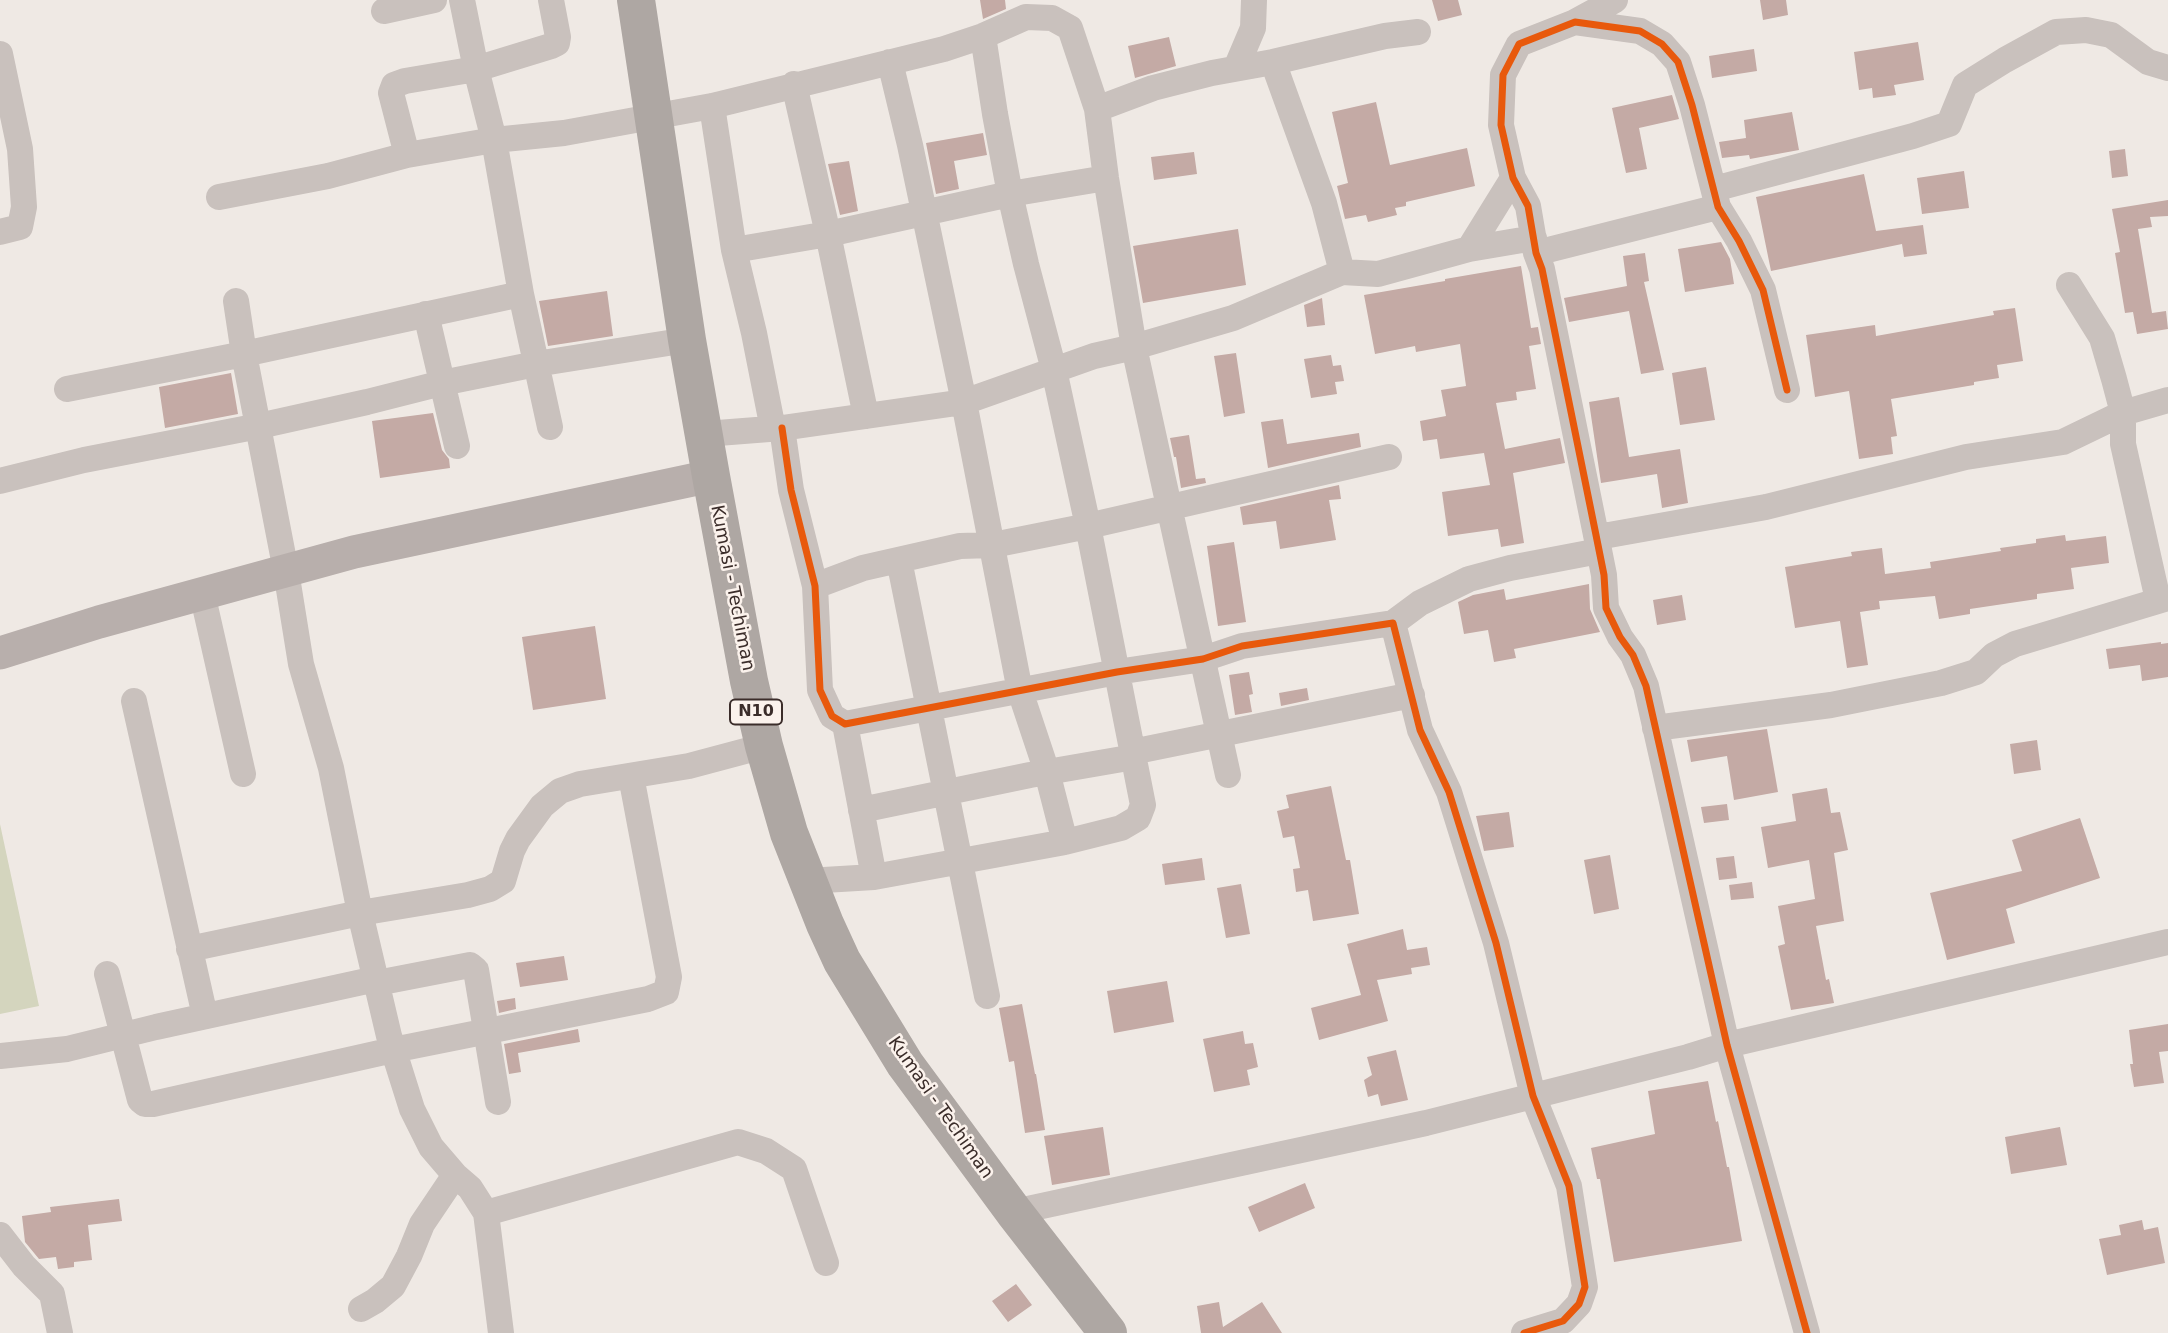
<!DOCTYPE html>
<html>
<head>
<meta charset="utf-8">
<style>
  body { margin:0 }
  canvas { display:block; background:#efe9e4 }
</style>
</head>
<body>
<canvas width="2168" height="1333"></canvas>
<script>
const g = document.querySelector('canvas').getContext('2d');
g.lineJoin = 'round';
function fillPath(path, color) {
  g.fillStyle = color;
  g.fill(path, 'evenodd');
}
function poly(rows) {
  const path = new Path2D();
  for (const r of rows) {
    path.moveTo(r[0], r[1]);
    for (let i = 2; i < r.length; i += 2) path.lineTo(r[i], r[i + 1]);
  }
  return path;
}
function trace(path, color, width, dash) {
  g.strokeStyle = color;
  g.lineWidth = width;
  g.lineCap = dash ? 'butt' : 'round';
  g.setLineDash(dash || []);
  g.stroke(path);
}
function write(font, color, halo, rows, align = 'center') {
  g.font = font + ' "DejaVu Sans",sans-serif';
  g.lineWidth = 5;
  g.setLineDash([]);
  g.textBaseline = 'middle';
  g.strokeStyle = halo;
  g.fillStyle = color;
  for (const [text, x, y, turn = 0] of rows) {
    g.save();
    g.translate(x, y);
    g.rotate((+turn || 0) * Math.PI / 180);
    g.textAlign = isNaN(turn) ? turn : align;
    if (halo) g.strokeText(text, 0, 0);
    g.fillText(text, 0, 0);
    g.restore();
  }
}
fillPath(poly([
  [0,824,39,1006,0,1014]
]), '#d4d5be');
fillPath(poly([
  [980,0,1005,0,1006,9,983,19],
  [1432,0,1458,0,1462,15,1438,21],
  [1760,0,1786,0,1788,15,1763,20],
  [1169,37,1176,66,1135,78,1128,46],
  [1918,42,1924,80,1894,85,1896,95,1873,98,1872,88,1859,90,1854,52],
  [1754,49,1757,71,1712,78,1709,56],
  [1672,95,1679,119,1639,128,1647,169,1626,173,1612,108],
  [1376,102,1390,165,1467,148,1475,186,1406,202,1406,206,1395,208,1397,215,1368,222,1366,215,1345,219,1337,186,1348,183,1332,112],
  [1792,112,1799,150,1750,159,1749,155,1722,158,1719,142,1746,138,1744,120],
  [983,133,987,155,954,161,959,189,936,194,926,143],
  [2125,149,2128,176,2112,178,2109,151],
  [1194,152,1197,174,1154,180,1151,157],
  [849,161,858,211,840,215,828,164],
  [1964,171,1969,208,1922,214,1917,178],
  [1864,174,1876,231,1923,225,1927,254,1904,257,1902,244,1771,271,1756,197],
  [2168,200,2168,216,2150,217,2152,227,2138,229,2152,313,2166,311,2168,329,2137,334,2133,312,2125,313,2115,253,2120,252,2112,209],
  [1238,229,1246,285,1143,303,1133,246],
  [1721,242,1730,259,1734,284,1685,292,1678,249],
  [1645,253,1649,281,1644,282,1664,370,1641,374,1629,311,1569,322,1564,298,1627,286,1623,256],
  [1521,266,1531,328,1538,327,1541,344,1529,346,1536,389,1516,392,1517,400,1496,403,1505,449,1560,438,1565,463,1513,473,1524,543,1501,547,1498,529,1448,536,1442,492,1490,485,1484,453,1440,459,1437,439,1423,441,1420,421,1446,416,1441,390,1466,386,1460,344,1416,352,1415,346,1375,354,1364,295,1445,281,1445,279],
  [607,291,613,336,548,346,539,301],
  [1322,298,1325,325,1307,327,1304,305],
  [2015,308,2023,361,1997,365,1999,378,1974,382,1974,385,1891,399,1897,436,1891,437,1893,454,1859,459,1849,391,1815,397,1806,335,1875,325,1876,336,1994,315,1993,311],
  [1236,353,1245,413,1224,417,1214,356],
  [1331,355,1333,366,1341,365,1344,381,1335,382,1337,394,1311,398,1304,359],
  [1706,367,1715,420,1680,425,1672,373],
  [231,373,238,414,165,428,159,387],
  [1619,397,1629,457,1680,449,1688,503,1662,508,1657,474,1601,483,1589,402],
  [433,413,442,450,449,459,450,468,380,478,372,421],
  [1283,419,1287,444,1359,433,1361,447,1268,468,1261,422],
  [1189,435,1196,479,1205,478,1206,483,1181,488,1176,457,1174,457,1170,438],
  [1339,485,1341,499,1329,500,1336,540,1280,549,1276,521,1243,525,1240,507],
  [2065,535,2066,541,2106,536,2109,563,2071,568,2074,589,2037,594,2037,599,1970,609,1970,614,1939,619,1935,596,1879,601,1880,609,1860,612,1868,665,1847,668,1840,621,1795,628,1785,567,1852,556,1851,552,1882,548,1885,574,1931,568,1930,562,2001,551,2000,548,2036,543,2036,539],
  [1234,542,1246,622,1218,626,1207,546],
  [1589,584,1590,609,1600,632,1514,649,1516,658,1494,662,1488,630,1464,634,1458,602,1473,595,1504,589,1506,600],
  [1682,595,1686,620,1657,625,1653,600],
  [595,626,606,699,533,710,522,637],
  [2161,642,2161,644,2168,643,2168,677,2142,681,2140,665,2109,669,2106,649],
  [1249,672,1253,694,1249,695,1252,712,1235,715,1229,675],
  [1307,688,1309,700,1281,706,1279,693],
  [1767,729,1778,792,1734,800,1727,756,1691,762,1687,740],
  [2037,740,2041,770,2014,774,2010,744],
  [1331,786,1346,860,1350,860,1359,914,1313,921,1308,890,1296,892,1293,869,1300,868,1294,836,1283,838,1277,811,1289,808,1286,795],
  [1827,788,1831,813,1840,812,1848,850,1834,853,1844,921,1816,926,1826,980,1829,979,1834,1003,1791,1010,1778,946,1785,944,1778,906,1815,899,1809,860,1768,868,1761,827,1796,821,1792,794],
  [1727,804,1729,820,1704,823,1701,807],
  [1509,812,1514,847,1484,851,1476,816],
  [2080,818,2100,878,2006,909,2015,943,1947,960,1930,893,2022,871,2012,840],
  [1610,855,1619,909,1594,914,1584,860],
  [1734,856,1737,878,1719,880,1716,858],
  [1202,858,1205,880,1165,885,1162,864],
  [1752,882,1754,898,1731,900,1729,885],
  [1241,884,1250,934,1226,938,1217,888],
  [1403,929,1407,950,1427,947,1430,965,1411,968,1412,974,1377,980,1388,1021,1319,1040,1311,1008,1361,995,1347,944],
  [564,956,568,980,520,987,516,963],
  [1167,981,1174,1022,1114,1033,1107,991],
  [515,998,516,1009,499,1013,497,1001],
  [1022,1004,1035,1074,1036,1074,1045,1130,1025,1133,1014,1061,1009,1062,999,1008],
  [2168,1024,2168,1051,2159,1052,2164,1083,2134,1087,2130,1064,2133,1064,2129,1030],
  [578,1029,580,1042,518,1053,521,1072,509,1074,504,1044],
  [1243,1031,1245,1044,1253,1043,1258,1067,1247,1070,1250,1085,1214,1092,1203,1039],
  [1396,1050,1408,1100,1381,1106,1378,1094,1368,1097,1364,1080,1372,1075,1367,1057],
  [1708,1081,1716,1122,1718,1121,1727,1167,1729,1167,1742,1241,1614,1262,1600,1179,1597,1179,1591,1148,1655,1134,1648,1091],
  [1103,1127,1110,1175,1052,1185,1044,1136],
  [2060,1127,2067,1165,2011,1174,2005,1137],
  [1305,1183,1315,1208,1259,1232,1248,1207],
  [119,1199,122,1221,88,1225,92,1260,74,1262,74,1267,58,1269,56,1257,39,1259,25,1242,22,1216,51,1212,50,1207],
  [2142,1220,2144,1230,2158,1227,2165,1263,2107,1275,2099,1239,2121,1235,2119,1225],
  [1016,1284,1032,1305,1008,1322,992,1301],
  [1219,1302,1223,1327,1262,1302,1282,1333,1201,1333,1197,1306]
]), '#c4aaa5');
trace(poly([
  [462,0,476,69,494,140,521,294,550,427],
  [384,11,434,0],
  [1575,22,1615,0],
  [0,54,20,149,24,207,20,227,0,232],
  [890,62,910,145,964,402,1020,691,1047,772,1065,842],
  [1273,62,1324,203,1342,272],
  [1236,68,1253,28,1254,0],
  [794,84,828,234,866,416],
  [712,106,734,250,754,333,773,429],
  [1097,109,1153,88,1212,73,1273,62,1385,36,1418,32],
  [407,155,391,93,394,85,405,81,476,69,551,46,557,43,558,37,551,0],
  [1714,189,1913,136,1949,124,1965,85,2005,60,2056,32,2086,30,2111,35,2148,62,2168,68],
  [219,197,328,176,407,155,494,140,564,133,712,106,944,49,983,36,1026,17,1052,18,1070,28,1097,109,1106,178,1134,347,1228,775],
  [1469,249,1513,178],
  [734,250,828,234,1010,194,1106,178],
  [1536,253,1718,207],
  [2069,285,2102,338,2114,379,2123,413,2123,444,2158,600],
  [236,301,244,354,286,571,301,664,331,768,360,913,389,1036,412,1109,431,1147,455,1175,470,1188,486,1213,501,1333],
  [426,314,457,446],
  [67,389,244,354,521,294],
  [1787,390,1763,290,1739,241,1718,207,1692,105,1678,62,1662,44,1640,31,1575,22,1519,44,1503,75,1501,125,1513,178,1528,206,1536,253,1542,269,1596,535,1604,575,1606,608,1620,637,1633,655,1646,686,1727,1045,1807,1333],
  [782,428,791,490,815,586,820,690,832,716,845,724,1117,672,1203,659,1242,646,1393,623,1420,730,1449,792,1496,943,1533,1096,1569,1186,1585,1287,1579,1304,1563,1321,1524,1333],
  [705,434,782,428,964,402,1094,356,1134,347,1233,318,1342,272,1378,274,1469,249,1534,238],
  [0,481,84,460,259,426,367,402,442,383,536,364,687,340],
  [1596,535,1609,535,1766,507,1966,457,2063,442,2123,413,2168,400],
  [899,560,987,996],
  [815,586,863,568,960,546,993,545,1088,526,1389,457],
  [202,593,243,774],
  [1393,623,1420,603,1469,579,1510,568,1599,551],
  [134,701,205,1016],
  [845,724,874,877],
  [1655,728,1831,705,1941,683,1976,672,1994,655,2015,644,2168,598],
  [1132,752,1412,695],
  [861,810,1030,775,1134,757],
  [807,881,874,877,1065,842,1121,828,1138,818,1143,805,1088,526,1054,370,1026,264,1010,194,995,114,983,36],
  [189,949,360,913,468,895,490,889,503,881,512,851,518,839,542,806,560,791,580,784,689,766,764,746],
  [107,974,140,1100,145,1104,153,1104,393,1050,648,999,666,992,669,977,631,776],
  [377,983,470,965,476,970,498,1102],
  [0,1056,67,1049,156,1027,376,979],
  [1014,1212,1426,1123,1688,1057,1727,1045,2168,942],
  [486,1213,738,1142,766,1151,794,1169,826,1263],
  [0,1235,24,1266,52,1294,60,1333],
  [361,1309,375,1301,393,1286,409,1256,422,1224,455,1175]
]), '#c9c1bd', 26);
trace(poly([
  [0,653,99,622,354,552,711,476]
]), '#b8afac', 33);
trace(poly([
  [636,0,687,340,711,476,749,681,764,746,789,833,825,924,842,961,905,1064,1014,1212,1108,1333]
]), '#aea7a3', 38);
trace(poly([
  [1787,390,1763,290,1739,241,1718,207,1692,105,1678,62,1662,44,1640,31,1575,22,1519,44,1503,75,1501,125,1513,178,1528,206,1536,253,1542,269,1596,535,1604,575,1606,608,1620,637,1633,655,1646,686,1727,1045,1807,1333],
  [782,428,791,490,815,586,820,690,832,716,845,724,1117,672,1203,659,1242,646,1393,623,1420,730,1449,792,1496,943,1533,1096,1569,1186,1585,1287,1579,1304,1563,1321,1524,1333]
]), '#e8590c', 7);
for (const [x, y, w] of [
  [756,712,52]
]) {
  const box = new Path2D();
  box.roundRect(x - w / 2, y - 12.5, w, 25, 5);
  g.fillStyle = '#fbf2ec';
  g.fill(box);
  trace(box, '#3b2d2a', 2);
}
write('bold 16px', '#3b2d2a', null, [
  ["N10",756,712]
]);
write('18px', '#3b2d2a', '#fbf2ec', [
  ["Kumasi - Techiman",732,588,79],
  ["Kumasi - Techiman",940,1108,55]
]);
</script>
</body>
</html>
